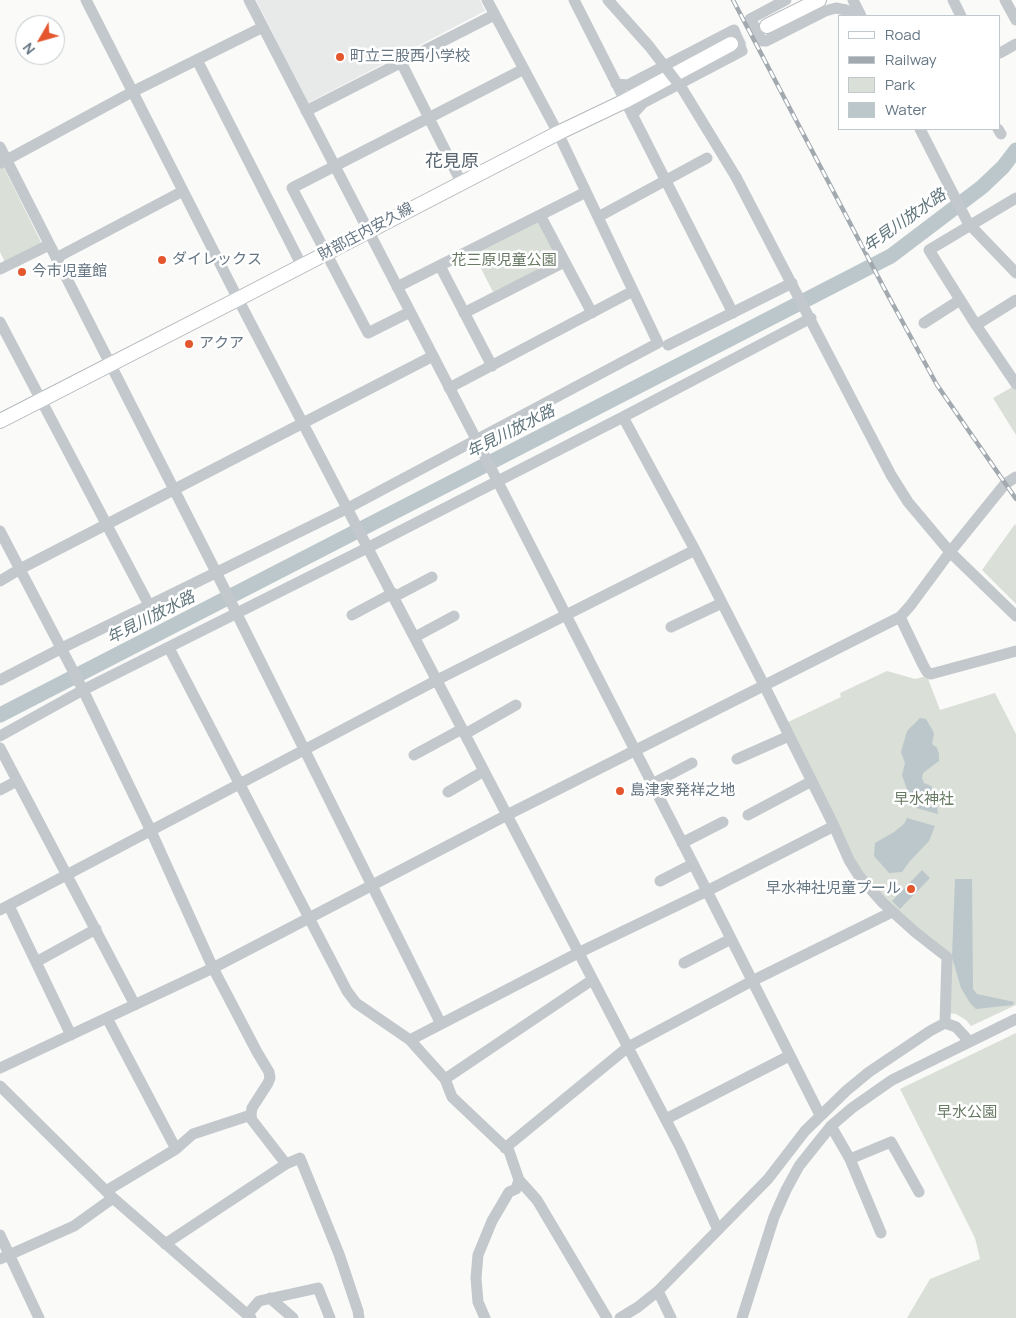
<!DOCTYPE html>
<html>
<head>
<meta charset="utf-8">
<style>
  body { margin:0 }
  #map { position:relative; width:1016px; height:1318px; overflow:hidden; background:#fafaf8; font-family:Manrope,sans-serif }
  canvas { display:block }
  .legend { position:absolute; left:838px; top:15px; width:162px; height:115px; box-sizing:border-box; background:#fff; border:1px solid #c1c8cd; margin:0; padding:6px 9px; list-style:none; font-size:15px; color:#657683 }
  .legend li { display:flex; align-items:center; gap:10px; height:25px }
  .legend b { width:25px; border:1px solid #c1c8cd }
  .north { position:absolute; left:15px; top:15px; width:50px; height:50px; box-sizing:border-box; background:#fff; border:1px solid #c1c8cd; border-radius:50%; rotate:232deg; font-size:14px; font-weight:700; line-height:20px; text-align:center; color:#657683 }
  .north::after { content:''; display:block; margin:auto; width:18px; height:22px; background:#e4572e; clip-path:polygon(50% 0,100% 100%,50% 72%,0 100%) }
</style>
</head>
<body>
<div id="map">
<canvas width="1016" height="1318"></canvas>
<ul class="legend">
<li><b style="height:6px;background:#fff"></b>Road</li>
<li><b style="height:6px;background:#a2aab0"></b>Railway</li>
<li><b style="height:14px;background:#dadfd7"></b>Park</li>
<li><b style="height:14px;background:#bbc7cb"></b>Water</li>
</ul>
<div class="north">N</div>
</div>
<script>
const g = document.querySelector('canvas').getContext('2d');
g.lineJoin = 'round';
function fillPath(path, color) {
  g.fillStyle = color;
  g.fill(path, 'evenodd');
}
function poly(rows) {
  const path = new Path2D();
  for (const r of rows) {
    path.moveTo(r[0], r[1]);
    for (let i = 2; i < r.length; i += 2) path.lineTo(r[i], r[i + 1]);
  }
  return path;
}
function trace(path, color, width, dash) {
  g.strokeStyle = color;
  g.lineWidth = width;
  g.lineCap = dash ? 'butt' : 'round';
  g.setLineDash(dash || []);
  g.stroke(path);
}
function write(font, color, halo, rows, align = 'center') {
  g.font = font + ' Manrope,"Noto Sans JP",sans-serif';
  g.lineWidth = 5;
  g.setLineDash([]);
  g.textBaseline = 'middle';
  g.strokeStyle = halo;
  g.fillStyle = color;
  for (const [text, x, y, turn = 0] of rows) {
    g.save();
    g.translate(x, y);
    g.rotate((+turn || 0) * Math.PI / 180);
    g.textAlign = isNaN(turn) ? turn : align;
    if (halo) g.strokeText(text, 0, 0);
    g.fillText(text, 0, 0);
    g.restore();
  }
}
fillPath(poly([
  [256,0,480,0,485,11,308,103]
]), '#e8e9e9');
fillPath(poly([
  [3,166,42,244,5,262,0,252,0,168],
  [537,216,559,259,493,292,472,251],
  [1014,386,1016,388,1016,435,993,398],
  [1015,524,1016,526,1016,604,982,570],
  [887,671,915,679,927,676,940,710,995,693,1016,734,1016,1005,971,1026,966,1020,956,1014,948,1013,950,961,883,901,847,851,786,723,841,697,840,693],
  [1016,1033,1016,1318,907,1318,930,1279,980,1259,975,1238,900,1089]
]), '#dadfd7');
fillPath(poly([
  [920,718,926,719,934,733,932,744,937,748,939,754,939,761,923,773,922,778,924,783,931,786,936,797,938,814,909,806,909,795,902,775,905,763,901,752,907,731],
  [907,818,935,826,929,841,910,861,902,872,889,873,874,856,875,843,894,832,904,824],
  [922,870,930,878,900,909,892,901],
  [955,879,972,879,973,989,977,994,1014,1002,1013,1005,976,1009,970,1003,961,988,952,957]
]), '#bbc7cb');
trace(poly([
  [0,715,891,256,982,187,1003,167,1016,150]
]), '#bbc7cb', 15);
trace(poly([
  [731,44,766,26]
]), '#d5d9db', 14, [14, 7]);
const major = poly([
  [767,26,819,0],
  [0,421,238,299,558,133,625,101,731,44]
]);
trace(major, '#b5babe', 16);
trace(poly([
  [86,0,238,299,680,1147,718,1230],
  [249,0,476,439,707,891,820,1115],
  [574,0,733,313],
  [786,0,750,19,762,41,766,41,825,11,836,8,846,10,850,16],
  [853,0,861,16],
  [953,0,961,16],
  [1005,0,1016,20],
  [1000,53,1016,44],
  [197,60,302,266],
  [401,62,461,182],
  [616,84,628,85,734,30,742,51,643,103,632,115],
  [306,111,494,15],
  [920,129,968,223,1016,273],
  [998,129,1001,134],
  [0,147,216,572,441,1024],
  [1,163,132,92,263,27],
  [736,177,891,475,908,502,950,552,1016,616],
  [1016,198,929,250,976,325,1016,384],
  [540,215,592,313],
  [598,217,707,158],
  [56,258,183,191],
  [440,266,492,366],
  [0,269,49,245],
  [397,287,586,192],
  [410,312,368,333,292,188,524,69],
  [464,313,564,262],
  [0,322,149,605],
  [924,323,960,300],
  [976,325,1016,300],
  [668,345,792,283],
  [449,388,633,291],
  [623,417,695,550,764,685,834,826,849,860,859,876,883,903,915,932,947,957,945,1023],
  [0,531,83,690,151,831,213,968,257,1052,269,1072,270,1078,268,1083,252,1108,251,1115,252,1120,286,1164],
  [0,581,20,569,433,356],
  [394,597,432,577],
  [352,615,393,593],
  [900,617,923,665,927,672,931,674,1016,651],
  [671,627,722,603],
  [415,637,454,616],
  [169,648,347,991,356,1003,410,1040,445,1079,452,1097,509,1151,519,1180,516,1189,509,1192,492,1221,478,1255,476,1278,478,1302,485,1318],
  [0,680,62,648,348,508,658,343,558,133,487,0],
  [465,734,516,705],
  [0,736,83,690,369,547,623,417,811,318],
  [0,748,135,1005],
  [414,755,462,729],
  [737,759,789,736],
  [652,784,692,763],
  [0,790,17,781],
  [448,792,484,771],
  [748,815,812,781],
  [682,843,723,822],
  [660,881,693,864],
  [9,906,71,1035],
  [0,910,437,680,695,550],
  [36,962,96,929],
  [684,963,731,939],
  [107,1018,176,1149,193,1134,251,1115],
  [410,1040,578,953,707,891,834,826],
  [0,1068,213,968,507,815,900,617,910,606,950,552,1005,484,1016,477],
  [445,1079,592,980],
  [0,1086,113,1198,251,1318],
  [666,1119,789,1056],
  [831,1126,850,1159,881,1233],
  [505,1148,628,1047,752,981,892,912],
  [850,1159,891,1142,919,1192],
  [519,1180,537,1200,607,1318],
  [106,1191,176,1149],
  [0,1235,39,1318],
  [165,1244,286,1164,300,1158,339,1254,358,1311,359,1318],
  [0,1259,74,1226,113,1198],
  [658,1291,671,1318],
  [270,1298,293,1318],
  [247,1315,259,1301,318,1288,330,1318],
  [620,1318,638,1307,658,1291,768,1179,805,1131,846,1091,869,1072,930,1031,945,1023,956,1027,969,1041],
  [742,1318,774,1217,786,1190,799,1166,831,1126,852,1108,892,1080,1016,1019]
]), '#c3c8cc', 11);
trace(major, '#fff', 14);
const rail = poly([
  [733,0,884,288,937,385,1016,499]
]);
trace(rail, '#a2aab0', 4.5);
trace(rail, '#fff', 2.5, [8]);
trace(poly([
  [608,0,649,46,683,90,736,177]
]), '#c3c8cc', 11);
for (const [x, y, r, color] of [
  [340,57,5,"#e4572e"],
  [162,260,5,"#e4572e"],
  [22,272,5,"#e4572e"],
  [189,344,5,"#e4572e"],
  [620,791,5,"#e4572e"],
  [911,889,5,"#e4572e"]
]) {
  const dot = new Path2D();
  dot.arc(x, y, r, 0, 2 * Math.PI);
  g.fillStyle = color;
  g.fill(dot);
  trace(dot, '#fff', 2);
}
write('15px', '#657683', '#fff', [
  ["町立三股西小学校",350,57],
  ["ダイレックス",172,260],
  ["今市児童館",32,272],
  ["アクア",199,344],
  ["島津家発祥之地",630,791],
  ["早水神社児童プール",901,889,"right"]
], 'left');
write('15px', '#657683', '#fff', [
  ["財部庄内安久線",366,232,-28]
]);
write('15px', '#687a64', '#fff', [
  ["花三原児童公園",504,261],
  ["早水神社",924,800],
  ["早水公園",967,1113]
]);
write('italic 16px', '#60757c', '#fff', [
  ["年見川放水路",905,221,-35],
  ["年見川放水路",511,432,-27],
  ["年見川放水路",151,618,-27]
]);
write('18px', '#57646e', '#fff', [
  ["花見原",452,162]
]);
</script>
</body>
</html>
